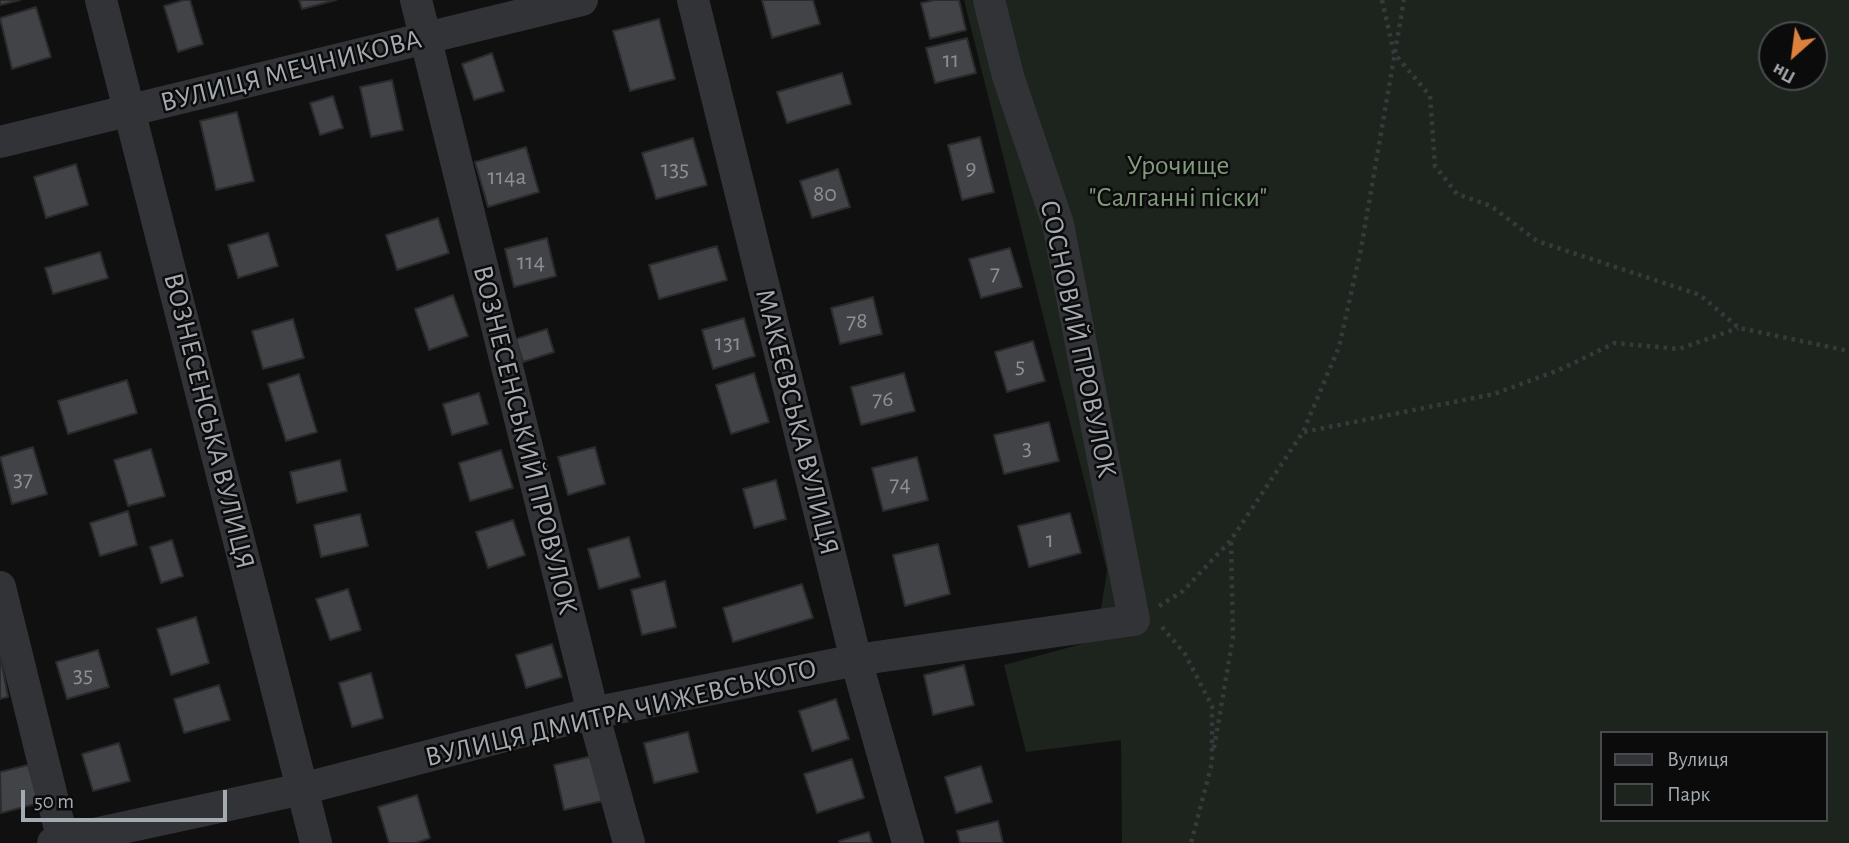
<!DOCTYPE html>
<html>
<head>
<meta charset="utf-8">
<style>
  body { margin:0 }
  #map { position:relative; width:1849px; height:843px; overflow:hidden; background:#101011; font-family:"Alegreya Sans",sans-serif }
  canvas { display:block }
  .legend { position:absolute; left:1600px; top:731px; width:228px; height:91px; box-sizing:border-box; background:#0b0b0c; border:2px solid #484b4e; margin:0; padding:9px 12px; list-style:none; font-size:21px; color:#a3aab0 }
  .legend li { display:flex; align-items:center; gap:14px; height:35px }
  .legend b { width:35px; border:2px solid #484b4e }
  .north { position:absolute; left:1758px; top:21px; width:70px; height:70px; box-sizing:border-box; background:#0b0b0c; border:2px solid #484b4e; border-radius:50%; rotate:208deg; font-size:19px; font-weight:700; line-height:28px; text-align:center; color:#a3aab0 }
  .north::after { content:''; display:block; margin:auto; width:24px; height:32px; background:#dd813c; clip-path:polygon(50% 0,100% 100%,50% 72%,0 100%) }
  .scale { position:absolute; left:21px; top:790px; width:206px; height:32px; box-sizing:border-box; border:4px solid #a3aab0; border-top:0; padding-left:9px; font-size:21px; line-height:24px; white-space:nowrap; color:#a3aab0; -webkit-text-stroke:5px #0b0b0c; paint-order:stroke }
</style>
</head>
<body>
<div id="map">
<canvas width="1849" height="843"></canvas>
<ul class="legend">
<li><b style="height:9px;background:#313336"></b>Вулиця</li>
<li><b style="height:19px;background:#1d231d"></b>Парк</li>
</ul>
<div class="north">Пн</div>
<div class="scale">50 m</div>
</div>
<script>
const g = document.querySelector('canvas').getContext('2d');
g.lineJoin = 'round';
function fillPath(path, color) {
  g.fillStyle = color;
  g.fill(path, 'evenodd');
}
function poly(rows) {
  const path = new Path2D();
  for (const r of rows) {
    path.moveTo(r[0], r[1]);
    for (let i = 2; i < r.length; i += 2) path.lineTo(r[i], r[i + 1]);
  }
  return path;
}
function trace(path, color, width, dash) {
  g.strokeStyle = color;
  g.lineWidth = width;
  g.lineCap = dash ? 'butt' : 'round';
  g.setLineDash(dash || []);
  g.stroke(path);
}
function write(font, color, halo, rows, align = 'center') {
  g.font = font + ' "Alegreya Sans",sans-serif';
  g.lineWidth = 5;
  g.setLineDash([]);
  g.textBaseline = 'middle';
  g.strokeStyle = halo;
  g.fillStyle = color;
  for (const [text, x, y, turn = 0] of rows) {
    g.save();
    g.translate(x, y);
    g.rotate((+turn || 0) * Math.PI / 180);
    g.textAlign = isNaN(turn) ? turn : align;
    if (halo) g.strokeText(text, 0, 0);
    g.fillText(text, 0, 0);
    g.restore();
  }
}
fillPath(poly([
  [964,0,1849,0,1849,843,1122,843,1121,740,1026,752,1004,665,1096,640,1107,571],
  [1772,35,1814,35,1814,77,1772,77],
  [1602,733,1826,733,1826,820,1602,820]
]), '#1d231d');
const building = poly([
  [0,0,20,0,0,5,0,0],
  [184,0,190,0,203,44,178,52,164,6,184,0],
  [299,0,336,0,302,9,299,0],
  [762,0,813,0,820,24,772,38,762,0],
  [935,0,959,0,966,30,930,39,921,3,935,0],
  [36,7,51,57,12,69,0,18,36,7],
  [659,19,675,79,630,91,613,31,659,19],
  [967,38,976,73,935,83,926,48,967,38],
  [492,53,504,91,474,100,462,64,492,53],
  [842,73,851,104,787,123,777,92,842,73],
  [392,80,403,130,371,137,360,87,392,80],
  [333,96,343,128,320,135,310,103,333,96],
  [237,112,254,181,216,190,200,121,237,112],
  [980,137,994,192,962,200,948,145,980,137],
  [693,138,707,185,656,199,642,153,693,138],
  [526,147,539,192,488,207,475,162,526,147],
  [76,164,88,205,46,218,34,177,76,164],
  [838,169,850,207,812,218,800,181,838,169],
  [438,218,449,253,397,270,386,235,438,218],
  [268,233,278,266,238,278,228,245,268,233],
  [547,238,556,276,514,287,505,249,547,238],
  [717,246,727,280,659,299,649,265,717,246],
  [1010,248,1022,287,981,298,969,259,1010,248],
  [100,252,108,278,53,294,45,268,100,252],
  [453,295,468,336,429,350,415,309,453,295],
  [873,297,882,334,840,344,831,308,873,297],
  [744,318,755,356,713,369,702,330,744,318],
  [293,319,304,358,263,369,252,331,293,319],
  [547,329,554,352,523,362,516,339,547,329],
  [1033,341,1045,381,1007,392,995,352,1033,341],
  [754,373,769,422,731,434,716,385,754,373],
  [904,373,915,411,861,425,851,387,904,373],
  [299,374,317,432,286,441,268,384,299,374],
  [127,380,137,413,68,434,58,401,127,380],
  [479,393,488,424,452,435,443,404,479,393],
  [1049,422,1059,461,1004,474,994,435,1049,422],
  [33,447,47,494,12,504,0,457,33,447],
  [595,447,605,484,568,495,558,457,595,447],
  [151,449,165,496,128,506,114,460,151,449],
  [501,450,513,488,470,501,459,463,501,450],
  [917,457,928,500,883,511,872,468,917,457],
  [340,460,347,491,297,503,290,472,340,460],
  [776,480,786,519,754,528,743,489,776,480],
  [128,511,137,545,100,556,90,523,128,511],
  [1070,513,1081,553,1029,567,1018,526,1070,513],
  [360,514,368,546,321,557,314,525,360,514],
  [513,520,525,555,488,568,476,532,513,520],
  [629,537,640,577,599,589,588,549,629,537],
  [172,540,183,576,161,583,150,547,172,540],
  [938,544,950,594,905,606,893,555,938,544],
  [665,581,676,627,642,635,631,590,665,581],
  [802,584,813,618,733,642,723,608,802,584],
  [348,589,361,630,330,640,316,599,348,589],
  [196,617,209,663,171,675,157,629,196,617],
  [552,644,562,677,526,688,516,655,552,644],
  [98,650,109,687,67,699,56,662,98,650],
  [0,654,8,697,0,699,0,654],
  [964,665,974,705,933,715,924,675,964,665],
  [371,673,383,718,352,727,339,683,371,673],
  [219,685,230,720,184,733,174,699,219,685],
  [836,699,849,739,812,751,799,711,836,699],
  [688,732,698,772,654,783,644,743,688,732],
  [119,743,130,781,93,791,82,754,119,743],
  [597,755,607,800,564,810,554,765,597,755],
  [852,759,864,798,817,813,804,774,852,759],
  [28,765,39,803,1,813,0,772,28,765],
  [981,766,992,802,956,813,945,777,981,766],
  [417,795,430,838,416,843,389,843,378,807,417,795],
  [998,821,1003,843,960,843,957,831,998,821],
  [869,832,872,843,840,843,839,841,869,832]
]);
fillPath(building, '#424346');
trace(building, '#2a2b2d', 2);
trace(poly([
  [1382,0,1394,53,1430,96,1435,166,1457,194,1491,206,1537,241,1700,295,1739,328,1849,351],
  [1304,432,1494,394,1559,370,1615,343,1679,349,1738,328],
  [1159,606,1183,591,1231,540,1303,432,1339,347,1361,249,1404,0],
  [1162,627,1185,654,1212,706,1212,763,1191,843],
  [1214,748,1233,637,1231,541]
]), '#373a3d', 4.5, [3.5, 5]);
trace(poly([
  [101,0,316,843],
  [416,0,593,713,629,843],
  [693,0,856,660,908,843],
  [0,142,582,0],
  [0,587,63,841],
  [53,843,302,789,593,713,856,660,1134,620,1058,224,1008,76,989,0]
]), '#313336', 32);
write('24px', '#8b9096', null, [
  ["11",951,60],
  ["9",971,168],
  ["135",675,169],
  ["114а",507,177],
  ["80",825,194],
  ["114",531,262],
  ["7",995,273],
  ["78",857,321],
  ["131",728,343],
  ["5",1020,366],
  ["76",883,399],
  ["3",1027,448],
  ["37",23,479],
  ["74",900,484],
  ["1",1050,540],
  ["35",83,675]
]);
write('28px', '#a3aab0', '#0b0b0c', [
  ["ВУЛИЦЯ МЕЧНИКОВА",291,71,-14],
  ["СОСНОВИЙ ПРОВУЛОК",1078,339,78],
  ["ВОЗНЕСЕНСЬКА ВУЛИЦЯ",209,421,76],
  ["МАКЕЄВСЬКА ВУЛИЦЯ",797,422,76],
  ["ВОЗНЕСЕНСЬКИЙ ПРОВУЛОК",525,440,76],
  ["ВУЛИЦЯ ДМИТРА ЧИЖЕВСЬКОГО",621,713,-13]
]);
write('28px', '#819a7b', '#0b0b0c', [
  ["Урочище",1178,166],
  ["\"Салганні піски\"",1178,198]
]);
</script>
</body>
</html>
